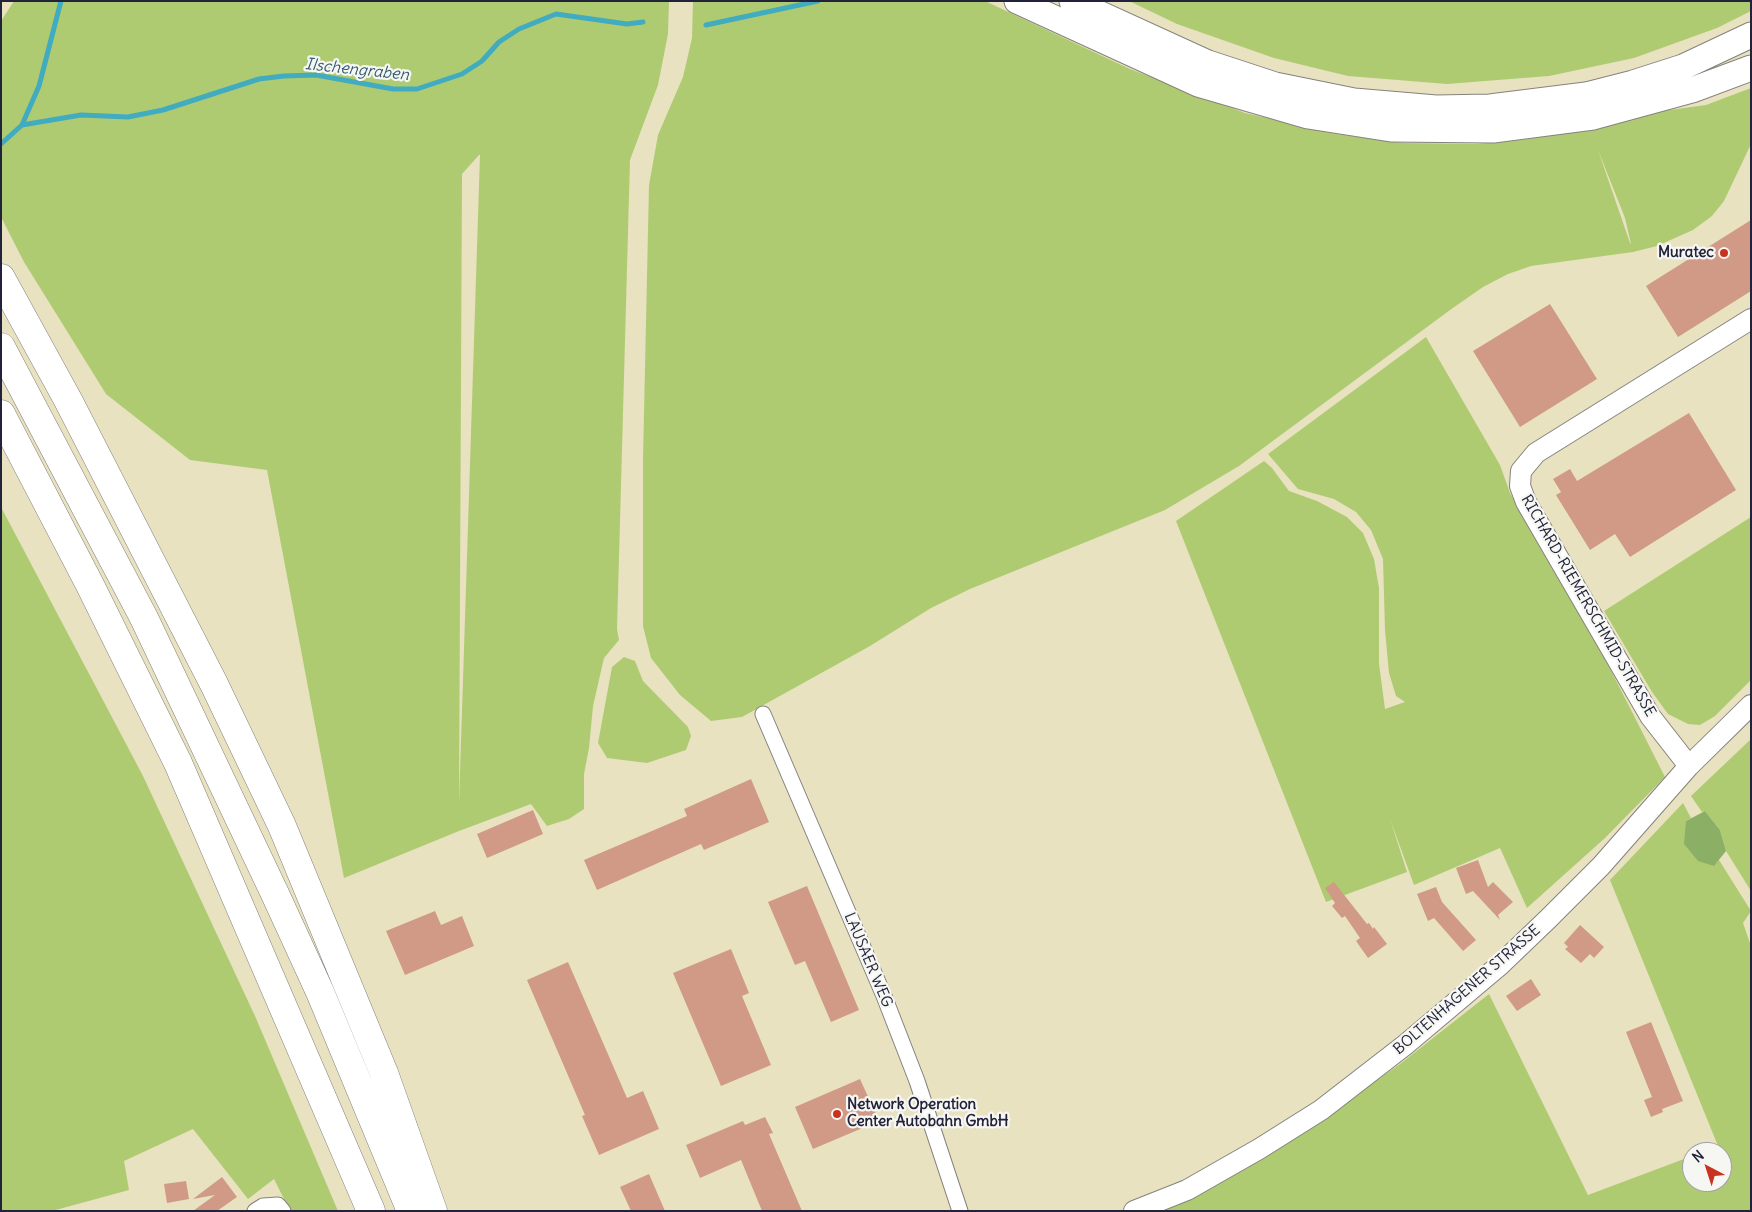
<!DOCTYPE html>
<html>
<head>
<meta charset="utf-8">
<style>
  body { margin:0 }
  #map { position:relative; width:1752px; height:1212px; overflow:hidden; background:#e8e2c0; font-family:Delius,sans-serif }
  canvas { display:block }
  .frame { position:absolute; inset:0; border:2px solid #22223b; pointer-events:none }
  .north { position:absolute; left:1682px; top:1142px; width:50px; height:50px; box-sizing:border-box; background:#f6f6f2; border:1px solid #a1a1a9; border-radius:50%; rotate:320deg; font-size:14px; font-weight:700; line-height:20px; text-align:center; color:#22223b }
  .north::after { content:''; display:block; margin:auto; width:18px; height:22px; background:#c8321e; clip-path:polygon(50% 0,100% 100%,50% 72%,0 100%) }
</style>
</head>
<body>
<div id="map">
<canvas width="1752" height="1212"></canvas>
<div class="frame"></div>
<div class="north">N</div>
</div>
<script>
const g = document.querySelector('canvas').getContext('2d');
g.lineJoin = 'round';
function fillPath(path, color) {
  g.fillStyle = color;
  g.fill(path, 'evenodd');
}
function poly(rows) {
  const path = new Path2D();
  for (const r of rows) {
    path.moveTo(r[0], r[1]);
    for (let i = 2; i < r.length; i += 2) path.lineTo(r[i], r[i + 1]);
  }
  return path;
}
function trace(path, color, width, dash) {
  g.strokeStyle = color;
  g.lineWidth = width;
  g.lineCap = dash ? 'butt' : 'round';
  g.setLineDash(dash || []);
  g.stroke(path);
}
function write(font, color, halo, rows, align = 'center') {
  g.font = font + ' Delius,sans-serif';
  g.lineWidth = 4.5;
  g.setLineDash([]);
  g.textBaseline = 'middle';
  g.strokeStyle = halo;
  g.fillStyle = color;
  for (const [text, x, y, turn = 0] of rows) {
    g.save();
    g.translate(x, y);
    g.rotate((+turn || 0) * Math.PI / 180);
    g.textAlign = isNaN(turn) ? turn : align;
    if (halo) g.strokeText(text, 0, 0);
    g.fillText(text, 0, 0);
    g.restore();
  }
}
fillPath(poly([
  [14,1,669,1,668,34,658,85,630,160,617,629,619,640,604,658,593,706,589,748,584,774,584,809,569,819,547,826,531,804,459,831,344,878,267,470,190,460,106,394,24,262,1,217,1,21],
  [479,155,480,155,459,803,462,174],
  [693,1,985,1,1130,69,1245,113,1336,134,1404,143,1477,144,1529,139,1662,111,1706,105,1751,88,1751,144,1724,201,1712,216,1693,230,1657,246,1633,252,1531,266,1508,274,1483,287,1450,310,1239,466,1165,510,970,589,931,608,870,646,742,717,711,721,680,695,651,658,643,626,643,459,649,185,658,135,683,77,692,38],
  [1598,150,1625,218,1631,244,1630,243],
  [1129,1,1751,1,1751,11,1717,28,1634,58,1549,76,1447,84,1348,76,1274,58,1177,24],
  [1426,337,1500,465,1510,493,1594,637,1665,777,1605,838,1527,908,1500,848,1414,885,1390,819,1407,872,1326,902,1176,521,1264,461,1272,468,1289,491,1317,501,1347,517,1363,533,1374,559,1379,588,1379,664,1385,709,1405,702,1396,696,1389,673,1385,630,1383,559,1371,530,1356,512,1334,499,1298,489,1268,454],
  [1,507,143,776,255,1016,338,1211,290,1211,274,1179,248,1199,193,1129,124,1161,129,1190,52,1211,1,1211],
  [1751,517,1751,680,1715,716,1700,725,1688,724,1668,714,1652,692,1604,611],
  [624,657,635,661,643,681,688,727,691,736,686,750,647,763,607,758,598,743,612,667],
  [1751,739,1751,891,1726,851,1720,830,1705,811,1702,812,1691,796],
  [1683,803,1691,818,1686,821,1713,866,1719,860,1751,911,1743,923,1751,946,1751,1211,1159,1211,1209,1188,1277,1150,1400,1064,1489,994,1588,1195,1692,1156,1692,1182,1722,1182,1722,1152,1703,1152,1718,1146,1610,880]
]), '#afcb72');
fillPath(poly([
  [1705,811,1720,830,1726,851,1714,866,1698,861,1684,844,1686,821]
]), '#8baf64');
trace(poly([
  [706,25,818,1],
  [22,125,39,86,61,1],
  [1,144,22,125,81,115,128,117,163,110,259,79,284,76,316,75,393,89,417,89,462,74,482,61,499,42,519,29,556,14,627,24,643,22]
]), '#41acc0', 5);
fillPath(poly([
  [1751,220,1751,291,1678,337,1646,286],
  [1550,304,1597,379,1520,427,1473,351],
  [1689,413,1736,490,1630,557,1615,534,1590,550,1556,495,1561,492,1553,479,1570,469,1577,481],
  [751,779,769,822,704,850,701,844,597,890,584,860,687,816,684,809],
  [533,810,543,834,487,858,477,834],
  [1478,860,1488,887,1493,882,1513,902,1498,915,1500,920,1473,891,1466,894,1456,868],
  [1334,882,1367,924,1369,923,1373,929,1374,927,1387,944,1368,958,1356,941,1360,938,1345,916,1342,918,1332,906,1335,903,1325,888],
  [807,886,859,1010,831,1022,805,961,795,965,768,902],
  [1436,887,1442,902,1476,940,1463,951,1434,918,1428,921,1417,894],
  [435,911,441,925,462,916,474,946,405,975,386,931],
  [1580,925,1604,947,1594,958,1590,954,1581,963,1565,949,1568,947,1564,943],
  [731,949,749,993,742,996,771,1065,721,1086,673,973],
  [568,962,627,1098,643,1091,659,1129,599,1155,582,1116,585,1115,527,980],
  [1531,979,1541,995,1517,1011,1506,996],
  [1651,1022,1683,1101,1662,1109,1663,1112,1651,1117,1644,1100,1652,1097,1626,1032],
  [860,1079,879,1121,813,1149,795,1107],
  [765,1117,773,1133,769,1134,802,1211,762,1211,741,1160,700,1178,686,1145,743,1121,745,1125],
  [649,1174,665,1211,631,1211,620,1187],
  [222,1177,237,1197,217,1211,193,1211,215,1195,193,1199],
  [186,1181,189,1199,167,1203,164,1184]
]), '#d09a86');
const minor = poly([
  [763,714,884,996,917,1081,960,1211],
  [255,1211,263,1206,278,1205,283,1211]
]);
const tertiary = poly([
  [1689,766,1650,716,1526,502,1520,486,1521,471,1536,453,1751,319],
  [1134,1211,1187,1190,1259,1149,1321,1110,1405,1045,1500,965,1548,919,1601,866,1689,766,1751,705]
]);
const primary = poly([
  [1017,1,1198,84,1308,116,1391,129,1493,130,1593,117,1692,90,1751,68],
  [1072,1,1208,63,1275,85,1354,101,1436,108,1490,107,1586,95,1633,83,1683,67,1751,35]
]);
const motorway = poly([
  [1,278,68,400,214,684,282,826,384,1073,433,1211],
  [1,347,144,618,276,896,320,992,411,1211],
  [1,414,90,585,178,763,371,1211]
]);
trace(minor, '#85827e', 17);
trace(tertiary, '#85827e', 22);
trace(primary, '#85827e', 27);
trace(motorway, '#85827e', 29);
trace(minor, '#fff', 15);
trace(tertiary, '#fff', 20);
trace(primary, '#fff', 25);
trace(motorway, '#fff', 28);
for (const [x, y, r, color] of [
  [1724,253,5,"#c8321e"],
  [837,1114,5,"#c8321e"]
]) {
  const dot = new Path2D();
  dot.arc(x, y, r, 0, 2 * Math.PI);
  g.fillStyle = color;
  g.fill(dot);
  trace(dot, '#f6f6f2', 2);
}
write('bold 15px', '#22223b', '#f6f6f2', [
  ["Muratec",1714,253],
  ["Network Operation",847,1105,"left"],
  ["Center Autobahn GmbH",847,1122,"left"]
], 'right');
write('15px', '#22223b', '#f6f6f2', [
  ["RICHARD-RIEMERSCHMID-STRASSE",1588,606,60],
  ["LAUSAER WEG",868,960,67],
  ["BOLTENHAGENER STRASSE",1467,990,-41]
]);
write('italic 16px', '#2e5970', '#f6f6f2', [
  ["Ilschengraben",357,70,6]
]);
</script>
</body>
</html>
